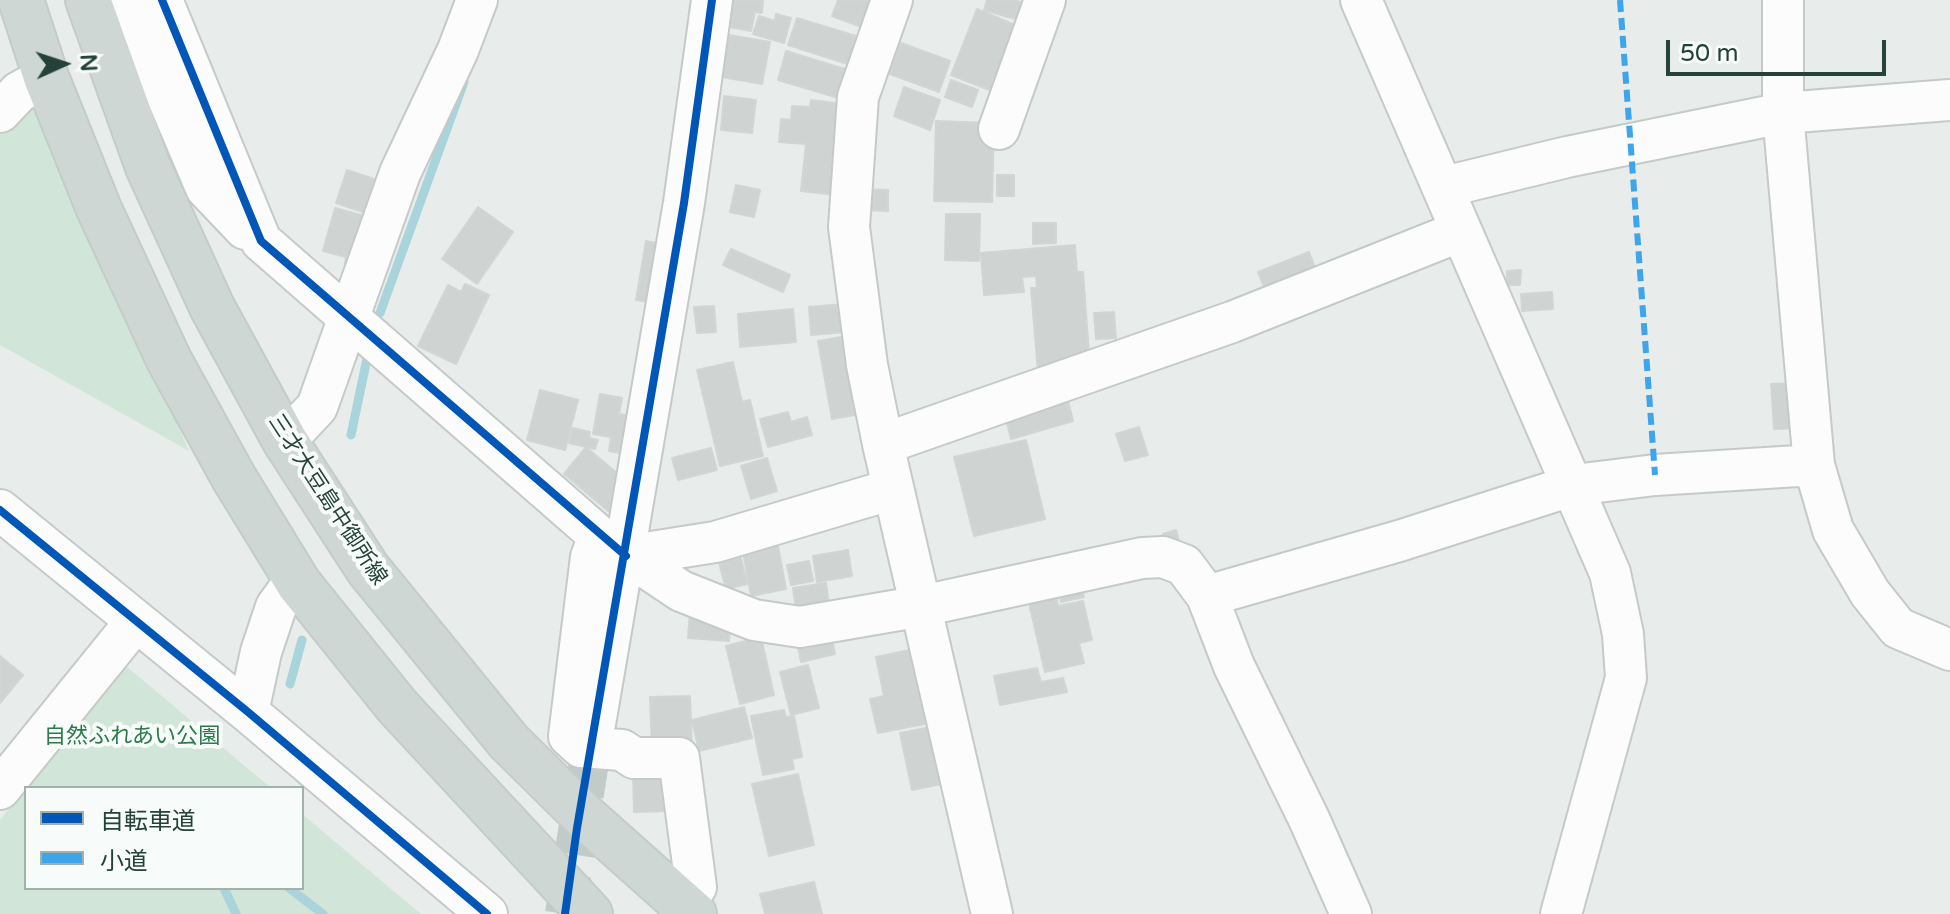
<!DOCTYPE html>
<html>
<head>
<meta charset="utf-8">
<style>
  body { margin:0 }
  #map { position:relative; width:1950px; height:914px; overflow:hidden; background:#e8edeb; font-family:"Varela Round","Noto Sans JP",sans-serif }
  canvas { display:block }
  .legend { position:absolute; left:24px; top:786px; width:280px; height:104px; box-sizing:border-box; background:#f7fbf9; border:2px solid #a3b1ad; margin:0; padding:10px 14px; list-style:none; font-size:24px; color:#24423a }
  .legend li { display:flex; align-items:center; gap:16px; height:40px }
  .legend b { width:40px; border:2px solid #a3b1ad }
  .north { position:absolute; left:24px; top:24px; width:80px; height:80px; -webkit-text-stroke:6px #f7fbf9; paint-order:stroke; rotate:87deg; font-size:22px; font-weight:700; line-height:32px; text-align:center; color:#24423a }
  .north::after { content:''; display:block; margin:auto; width:28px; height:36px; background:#24423a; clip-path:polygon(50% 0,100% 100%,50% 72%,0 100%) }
  .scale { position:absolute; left:1666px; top:40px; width:220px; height:36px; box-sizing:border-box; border:4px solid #24423a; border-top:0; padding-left:10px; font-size:24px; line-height:28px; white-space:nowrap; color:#24423a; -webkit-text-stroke:6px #f7fbf9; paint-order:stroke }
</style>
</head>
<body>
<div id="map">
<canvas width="1950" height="914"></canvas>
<ul class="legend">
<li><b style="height:10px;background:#0057b8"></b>自転車道</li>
<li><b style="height:10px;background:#3ea4ec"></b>小道</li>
</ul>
<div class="north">N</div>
<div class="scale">50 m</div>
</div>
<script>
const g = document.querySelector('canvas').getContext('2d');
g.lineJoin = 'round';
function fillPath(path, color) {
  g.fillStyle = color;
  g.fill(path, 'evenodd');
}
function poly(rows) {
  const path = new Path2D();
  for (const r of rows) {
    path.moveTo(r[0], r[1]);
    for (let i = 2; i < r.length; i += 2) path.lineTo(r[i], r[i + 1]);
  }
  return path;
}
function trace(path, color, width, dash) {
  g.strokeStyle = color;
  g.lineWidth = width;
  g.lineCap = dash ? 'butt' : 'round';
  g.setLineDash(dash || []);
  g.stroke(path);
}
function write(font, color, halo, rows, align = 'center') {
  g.font = font + ' "Varela Round","Noto Sans JP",sans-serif';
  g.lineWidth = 8;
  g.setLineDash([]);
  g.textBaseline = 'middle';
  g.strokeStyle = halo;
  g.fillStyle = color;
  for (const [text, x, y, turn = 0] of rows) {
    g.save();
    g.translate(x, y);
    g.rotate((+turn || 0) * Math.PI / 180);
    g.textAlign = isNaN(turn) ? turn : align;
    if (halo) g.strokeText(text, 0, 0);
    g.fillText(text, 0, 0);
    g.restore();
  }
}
fillPath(poly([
  [35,96,189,451,0,345,0,134],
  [125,665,271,788,26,788],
  [26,788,26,888,302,888,302,814,421,914,0,914,0,820]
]), '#d1e6d8');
trace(poly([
  [380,313,464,82],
  [351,435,369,349],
  [290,684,302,640],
  [224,888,236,914],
  [289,888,323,914]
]), '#a9d4db', 9);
const building = poly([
  [733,0,763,0,762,13,755,12,751,31,729,27,733,0],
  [838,0,883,0,872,31,832,16,838,0],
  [987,0,1014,0,1034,6,1029,23,984,10,987,0],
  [977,9,1017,26,992,91,951,75,977,9],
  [776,14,791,18,784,43,753,34,759,16,775,21,776,14],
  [797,18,866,39,857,67,788,45,797,18],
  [729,35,770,42,762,84,722,77,729,35],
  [901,43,950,61,939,92,890,74,901,43],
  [786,51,861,74,852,102,778,80,786,51],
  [951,80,978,90,972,107,945,97,951,80],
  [904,87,940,100,930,130,894,116,904,87],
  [724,96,756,100,752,133,721,130,724,96],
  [811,100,851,105,836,195,801,191,806,144,779,142,781,119,791,120,792,106,810,107,811,100],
  [936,121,994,123,992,202,934,201,936,121],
  [347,170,386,183,375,216,336,203,347,170],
  [997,175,1014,175,1014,196,997,196,997,175],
  [736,185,760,190,754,217,730,212,736,185],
  [866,189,888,190,888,211,865,210,866,189],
  [478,207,513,232,477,284,442,259,478,207],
  [335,208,375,219,362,269,345,264,346,257,323,251,335,208],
  [946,214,980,214,979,261,945,260,946,214],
  [1033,223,1056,223,1056,243,1033,244,1033,223],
  [646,241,671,246,661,304,636,300,646,241],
  [1075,245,1077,272,1083,272,1090,368,1038,372,1031,288,1037,288,1036,276,1022,277,1024,292,984,295,981,253,1075,245],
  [731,249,790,275,783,292,723,265,731,249],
  [1309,252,1318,276,1268,296,1258,272,1309,252],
  [1521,270,1520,285,1507,285,1507,271,1521,270],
  [465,284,489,295,456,364,418,346,448,285,461,292,465,284],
  [1552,292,1553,309,1522,311,1521,294,1552,292],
  [856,303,858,331,811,335,809,307,856,303],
  [714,306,716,332,697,333,694,307,714,306],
  [793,309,796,342,740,347,738,314,793,309],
  [1114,312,1116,338,1096,339,1094,313,1114,312],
  [858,334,872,412,832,419,818,341,858,334],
  [733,362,742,402,750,400,763,456,720,466,697,370,733,362],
  [1799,383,1802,428,1774,429,1771,384,1799,383],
  [540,390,578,400,565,450,527,440,540,390],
  [600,394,622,398,619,414,648,419,641,457,609,451,611,437,593,434,600,394],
  [1067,397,1073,421,1011,439,1005,415,1067,397],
  [788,412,791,422,807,417,812,435,768,447,760,419,788,412],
  [1139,427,1148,455,1125,461,1116,434,1139,427],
  [573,428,590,432,589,438,598,440,595,449,569,443,573,428],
  [1026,440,1045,519,974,536,954,457,1026,440],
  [586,447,636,489,614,516,564,474,586,447],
  [711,448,717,470,678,480,672,458,711,448],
  [767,458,777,491,751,499,741,466,767,458],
  [1176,530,1180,545,1166,548,1163,534,1176,530],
  [778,546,786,589,751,596,743,552,778,546],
  [739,550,747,584,726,589,717,555,739,550],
  [848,550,852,576,817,582,813,556,848,550],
  [809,561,813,581,791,585,787,565,809,561],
  [826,583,829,604,796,609,793,588,826,583],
  [1080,583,1084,597,1061,602,1058,588,1080,583],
  [1056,593,1058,606,1083,601,1092,640,1079,643,1084,663,1045,672,1028,599,1056,593],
  [690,610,731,614,729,641,688,638,690,610],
  [830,629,835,654,801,662,796,637,830,629],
  [761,637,774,695,740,704,726,646,761,637],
  [924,647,940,721,878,733,870,699,884,696,876,657,924,647],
  [0,656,23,675,0,703,0,656],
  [808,665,819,708,791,715,780,672,808,665],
  [1037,668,1041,682,1063,678,1067,692,1000,705,994,676,1037,668],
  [690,696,692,749,652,751,650,697,690,696],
  [744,707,752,738,699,751,692,720,744,707],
  [784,710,786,717,794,716,802,757,792,759,794,769,763,775,751,716,784,710],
  [936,726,947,783,912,790,900,733,936,726],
  [674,773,675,811,634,812,633,774,674,773],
  [798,774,814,845,769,856,752,784,798,774],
  [814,882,822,914,765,914,760,894,814,882]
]);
fillPath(building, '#cfd4d2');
trace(building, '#d1d6d4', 2);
trace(poly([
  [565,914,595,724]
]), '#c1cbc8', 40, [40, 20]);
const minor = poly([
  [126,0,206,188,245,229],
  [162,0,261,241,599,536,681,591,754,620,800,627,922,606,1142,558,1163,557,1184,565,1207,596,1234,666,1309,819,1351,914],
  [892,0,858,97,849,227,867,365,883,444,992,914],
  [1361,0,1610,573,1623,634,1626,678,1561,914],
  [1783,0,1783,113,1814,465,1833,530,1870,593,1898,628,1950,650],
  [0,112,19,92,46,77],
  [999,129,1045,0],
  [1444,187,1567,157,1783,113,1950,100],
  [285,441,317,407,400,173,458,50,477,0],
  [883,444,1232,322,1461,231],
  [0,510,248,712,487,914],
  [599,536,591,557,569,736,581,747,622,750,634,758,679,758,696,887],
  [626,556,715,542,893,489],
  [1207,596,1399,541,1574,485,1655,475,1814,465],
  [248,712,261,652,276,607,286,593,299,584],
  [595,724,684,203,712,0],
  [0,789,136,621]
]);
const major = poly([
  [21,0,46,77,99,209,169,360,234,478,299,584,397,706,590,914],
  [88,0,148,167,212,307,285,441,368,569,509,742,583,815,694,914]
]);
trace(minor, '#c5cac8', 44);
trace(major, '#c3ccc9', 48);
trace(minor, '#fcfcfc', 40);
trace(major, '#cfd7d5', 44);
trace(poly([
  [1620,0,1655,475]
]), '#3ea4ec', 6, [12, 6]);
trace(poly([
  [162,0,261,241,626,556],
  [0,510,248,712,487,914],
  [565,914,577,828,684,203,712,0]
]), '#0057b8', 8);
write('22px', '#24423a', '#f7fbf9', [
  ["三才大豆島中御所線",327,500,57]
]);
write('22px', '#2d7a4b', '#f7fbf9', [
  ["自然ふれあい公園",132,737]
]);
</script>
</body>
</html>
